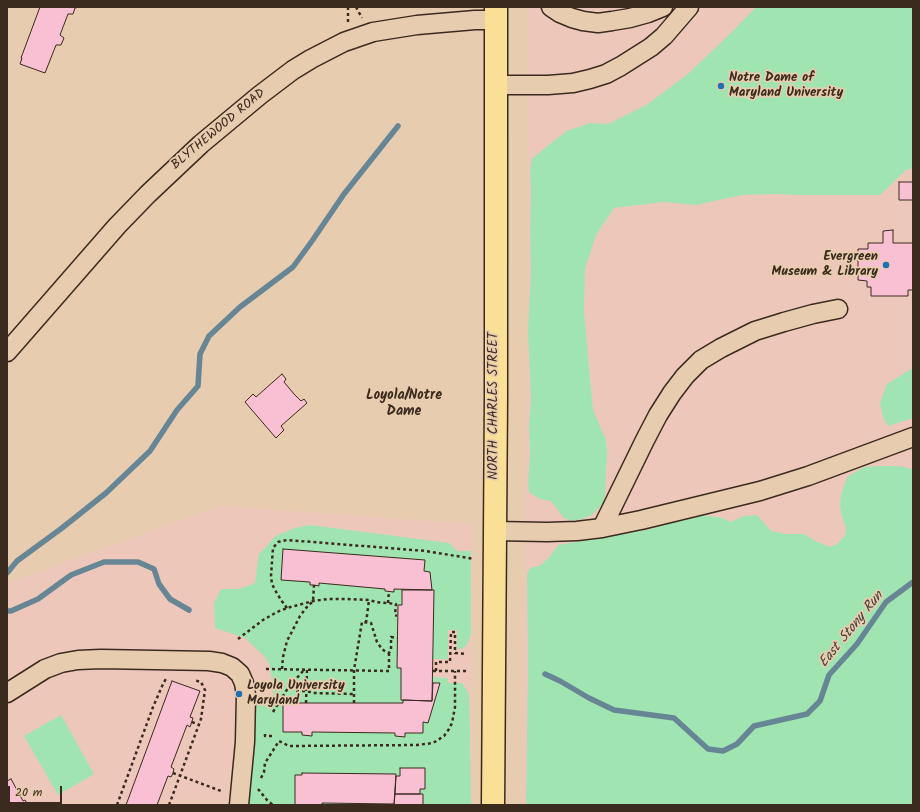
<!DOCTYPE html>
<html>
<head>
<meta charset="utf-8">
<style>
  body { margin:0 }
  #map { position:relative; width:920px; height:812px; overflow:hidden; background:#e8ccaf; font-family:Kalam,sans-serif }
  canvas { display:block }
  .frame { position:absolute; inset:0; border:8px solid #3b2a1e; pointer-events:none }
  .scale { position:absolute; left:8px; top:786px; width:54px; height:18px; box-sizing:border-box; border:2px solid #3b2a1e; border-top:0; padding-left:5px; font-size:12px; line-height:14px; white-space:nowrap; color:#3b2a1e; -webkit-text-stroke:3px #e8ccaf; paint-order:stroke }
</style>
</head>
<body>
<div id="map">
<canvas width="920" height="812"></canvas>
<div class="frame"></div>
<div class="scale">20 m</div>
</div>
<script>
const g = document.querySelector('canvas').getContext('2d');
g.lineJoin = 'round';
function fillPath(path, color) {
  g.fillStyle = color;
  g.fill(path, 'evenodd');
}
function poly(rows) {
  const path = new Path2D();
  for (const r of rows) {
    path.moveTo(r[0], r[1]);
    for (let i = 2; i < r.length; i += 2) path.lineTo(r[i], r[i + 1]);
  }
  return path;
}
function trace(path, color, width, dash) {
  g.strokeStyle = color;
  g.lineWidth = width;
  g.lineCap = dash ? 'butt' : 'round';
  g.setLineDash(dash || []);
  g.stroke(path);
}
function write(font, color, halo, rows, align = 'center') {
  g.font = font + ' Kalam,sans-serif';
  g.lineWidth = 3.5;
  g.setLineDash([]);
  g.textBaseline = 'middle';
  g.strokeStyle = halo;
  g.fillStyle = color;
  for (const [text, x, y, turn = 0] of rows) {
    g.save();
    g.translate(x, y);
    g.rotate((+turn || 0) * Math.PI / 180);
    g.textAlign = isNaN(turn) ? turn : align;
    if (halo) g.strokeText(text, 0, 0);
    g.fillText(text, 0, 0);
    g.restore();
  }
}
fillPath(poly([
  [528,7,913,7,913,805,522,805,524,578,526,500,528,165],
  [220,506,472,524,471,805,7,805,7,583]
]), '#edc8ba');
fillPath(poly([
  [756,7,913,7,913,168,906,170,880,195,797,195,776,194,742,195,696,205,664,202,614,208,596,235,585,269,584,312,593,410,606,440,607,452,605,495,603,503,592,515,582,519,573,521,564,518,555,506,551,501,540,499,529,492,528,482,530,455,529,424,531,399,528,331,531,270,530,233,531,191,530,169,532,159,551,143,567,131,590,123,608,124,648,104,689,73,735,29],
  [913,368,913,418,888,426,883,417,880,403,887,384],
  [879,466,897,466,909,468,913,470,913,805,526,805,528,666,527,574,530,568,539,566,548,559,558,545,602,538,651,529,673,521,696,515,719,517,731,522,744,516,757,515,771,531,785,534,804,534,815,541,830,547,837,544,845,536,846,528,842,516,840,506,841,495,847,477,864,467],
  [310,525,449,543,457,551,471,551,471,634,469,640,466,646,461,649,457,649,457,630,448,630,448,659,433,659,433,677,448,678,448,683,462,683,469,694,470,730,471,805,246,805,255,701,256,700,269,700,269,704,274,702,270,665,264,656,245,638,215,628,214,603,221,589,240,589,255,583,259,554,276,536,295,528],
  [61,715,94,774,58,795,24,736]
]), '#a0e5b1');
trace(poly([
  [7,573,17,561,62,528,106,493,150,451,177,410,198,386,200,354,209,336,240,307,293,267,312,241,344,194,398,126],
  [7,611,11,611,38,599,71,575,104,562,138,562,154,569,159,584,170,599,189,610],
  [545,674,560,681,589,698,614,710,674,718,708,749,723,751,737,744,754,726,807,714,820,701,829,675,857,644,886,602,913,582]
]), '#678695', 5.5);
const building = poly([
  [40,7,80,7,75,8,73,14,68,14,60,35,64,38,61,45,56,45,45,73,20,64,22,58,21,58,40,7],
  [899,182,913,182,913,200,899,200,899,182],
  [893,230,893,243,913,243,913,290,908,290,908,296,871,296,871,287,867,287,867,281,858,280,858,249,868,249,868,243,883,243,883,231,893,230],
  [282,374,286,379,284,382,294,394,301,401,304,399,307,403,281,426,284,430,276,438,245,402,253,394,256,397,282,374],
  [283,549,425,560,424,571,430,572,432,590,394,589,394,592,385,591,385,589,319,583,319,586,314,585,310,585,310,582,281,580,283,549],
  [402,590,434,590,432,701,401,700,401,668,397,668,398,605,402,605,402,590],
  [172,681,200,691,190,717,193,718,190,727,187,725,171,767,174,769,173,773,171,777,168,776,157,805,126,805,172,681],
  [433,683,440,683,428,723,423,722,423,733,405,733,405,737,395,736,395,733,312,732,312,736,302,735,302,732,283,732,283,703,403,703,403,700,432,701,433,683],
  [400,768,425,768,425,789,420,789,420,794,395,794,396,776,400,776,400,768],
  [302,773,396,774,394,804,322,803,322,805,295,805,295,775,302,775,302,773],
  [11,779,23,801,25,800,28,805,7,805,7,781,11,779],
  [395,794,423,794,423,805,394,805,395,794]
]);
fillPath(building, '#f9c0d3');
trace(building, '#3b2a1e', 1);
const minor = poly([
  [551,7,560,13,572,18,583,21,598,23,612,21,630,18,648,13,663,7],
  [496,85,548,85,573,83,590,79,606,74,621,66,651,47,664,36,689,7],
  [7,352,117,226,148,194,201,144,260,95,293,70,311,59,344,42,373,32,417,25,475,20,496,20],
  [602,528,645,440,658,415,672,393,685,376,701,360,721,348,755,331,784,322,813,314,838,309],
  [495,531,547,532,577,531,602,528,641,520,760,491,808,476,913,437],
  [7,693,45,669,61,663,78,660,101,659,209,661,222,663,232,667,240,674,244,683,246,695,245,742,239,805]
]);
const major = poly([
  [493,805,496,397,496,7]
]);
trace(minor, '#3b2a1e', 21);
trace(major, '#3b2a1e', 25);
trace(poly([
  [356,7,362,18],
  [348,22,348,7],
  [388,603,389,591],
  [287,608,281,600,275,590,272,584,271,576,273,548,278,542,282,541,287,540,426,551,474,559],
  [366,623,369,600],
  [238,639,263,620,277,612,287,608,313,601,328,599,347,599,369,600,376,602,396,604,395,615,397,616],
  [266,669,389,671,389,653],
  [282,669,283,657,287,641,300,616,306,608,313,601,314,585],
  [433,671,466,671],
  [436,671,436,662,450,662,451,632,455,632,455,653,466,654],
  [296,691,307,691,313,693,354,694],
  [306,703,307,670],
  [354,703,354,670,362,622,371,623,377,642,382,649,386,652,389,653,391,650,391,637,397,638],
  [273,712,288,688,304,670],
  [192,722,199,725],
  [265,734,265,736,273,736],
  [173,773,221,791],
  [261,778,264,772,265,763,279,741,289,746,417,745,433,743,444,736,449,729,452,723,455,707,455,671],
  [258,789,267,800,273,805],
  [117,805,153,707,163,684,167,677],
  [169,805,201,719,205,690,201,682,194,680]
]), '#3b2a1e', 2.5, [3, 3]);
trace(minor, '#e8ccaf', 18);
trace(major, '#fadf96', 22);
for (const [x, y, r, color] of [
  [721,86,4,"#1f6fb2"],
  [886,265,4,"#1f6fb2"],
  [239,694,4,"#1f6fb2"]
]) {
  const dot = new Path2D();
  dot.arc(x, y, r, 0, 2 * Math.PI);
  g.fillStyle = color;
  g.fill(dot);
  trace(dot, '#e8ccaf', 1.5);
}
write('bold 13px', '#3b2a1e', '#e8ccaf', [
  ["Notre Dame of",729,79],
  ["Maryland University",729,94],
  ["Evergreen",878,258,"right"],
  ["Museum & Library",878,273,"right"],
  ["Loyola University",247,687],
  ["Maryland",247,702]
], 'left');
write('13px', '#3b2a1e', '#e8ccaf', [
  ["BLYTHEWOOD ROAD",219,130,-40],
  ["NORTH CHARLES STREET",495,406,-90]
]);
write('bold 14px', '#3b2a1e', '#e8ccaf', [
  ["Loyola/Notre",404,397],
  ["Dame",404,413]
]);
write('italic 14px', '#46413c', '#e8ccaf', [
  ["East Stony Run",852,630,-51]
]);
</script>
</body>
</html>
